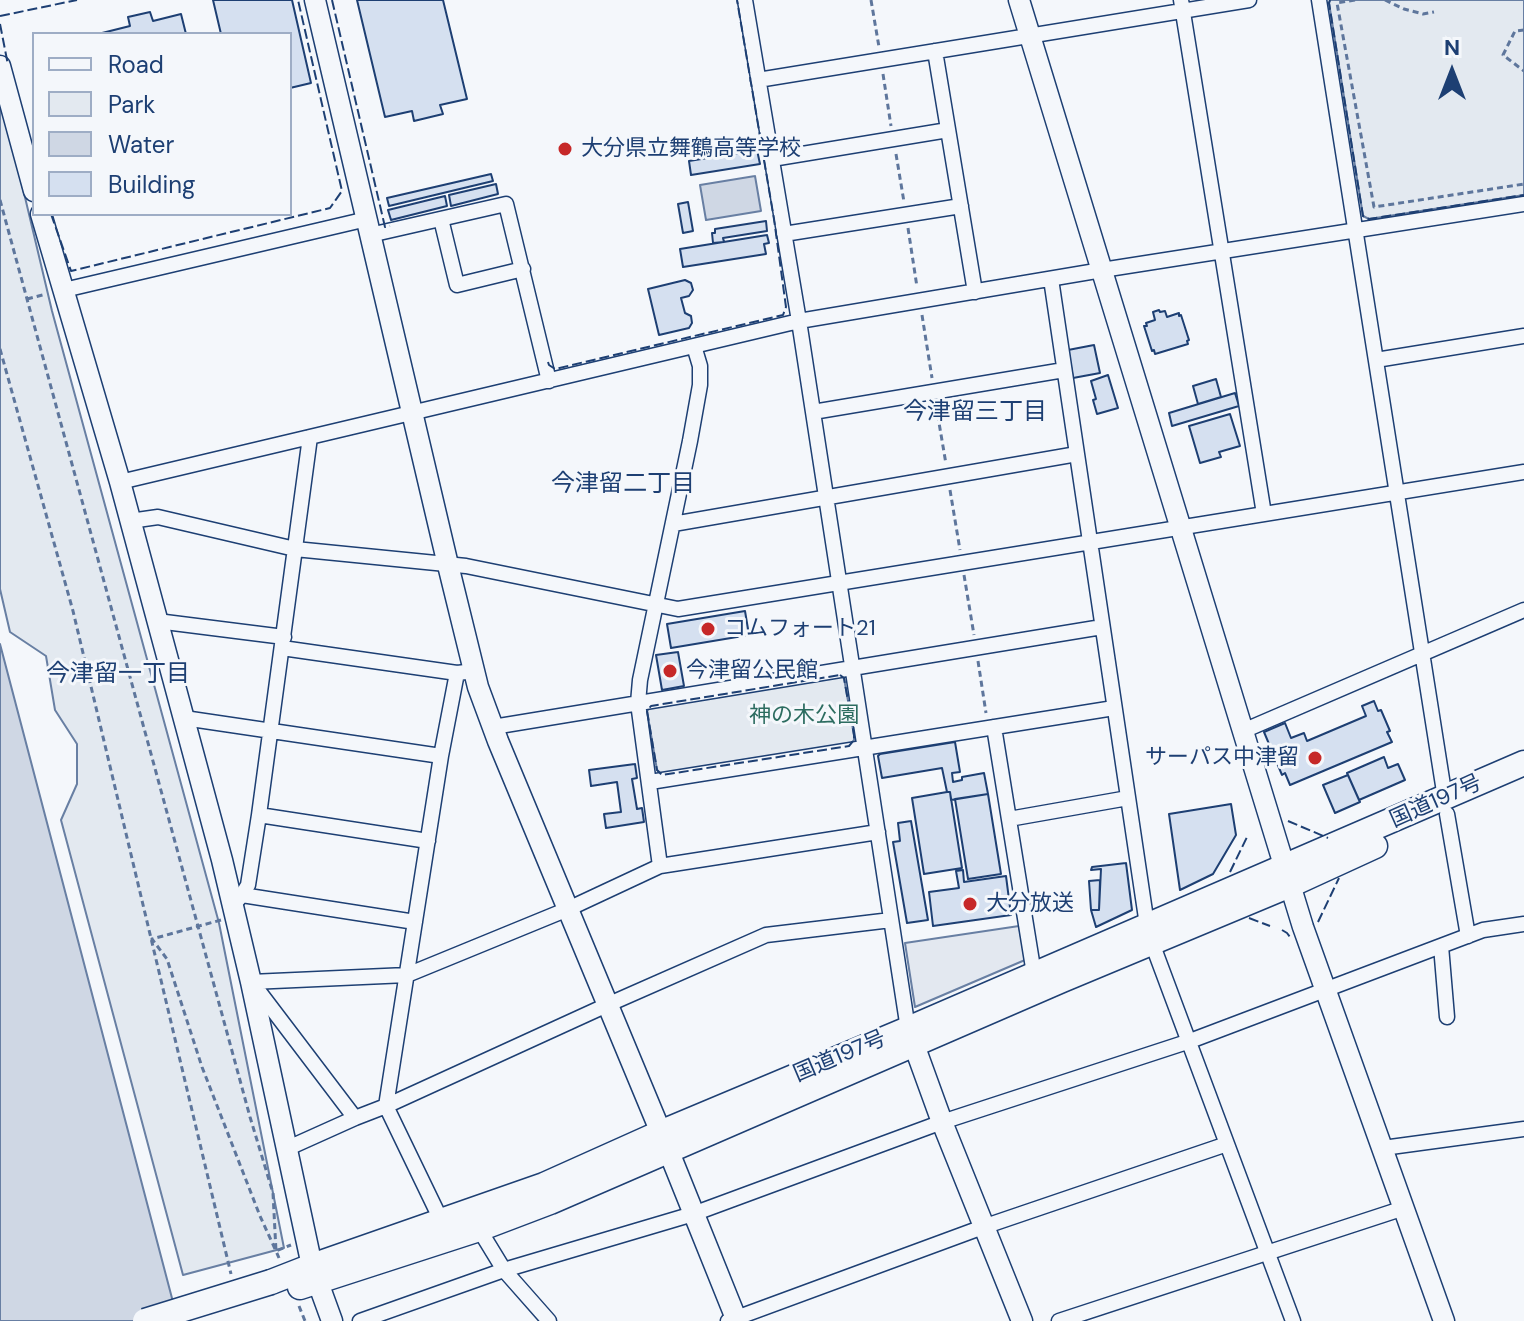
<!DOCTYPE html>
<html>
<head>
<meta charset="utf-8">
<style>
  body { margin:0 }
  #map { position:relative; width:1524px; height:1321px; overflow:hidden; background:#f4f7fb; font-family:"DM Sans",sans-serif }
  canvas { display:block }
  .legend { position:absolute; left:32px; top:32px; width:260px; height:184px; box-sizing:border-box; background:#f4f7fb; border:2px solid #9eadc5; margin:0; padding:10px 14px; list-style:none; font-size:24px; color:#1d3f73 }
  .legend li { display:flex; align-items:center; gap:16px; height:40px }
  .legend b { width:40px; border:2px solid #9eadc5 }
  .north { position:absolute; left:1412px; top:32px; width:80px; height:80px; -webkit-text-stroke:6px #f4f7fb; paint-order:stroke; rotate:0deg; font-size:22px; font-weight:700; line-height:32px; text-align:center; color:#1d3f73 }
  .north::after { content:''; display:block; margin:auto; width:28px; height:36px; background:#1d3f73; clip-path:polygon(50% 0,100% 100%,50% 72%,0 100%) }
</style>
</head>
<body>
<div id="map">
<canvas width="1524" height="1321"></canvas>
<ul class="legend">
<li><b style="height:10px;background:#f4f7fb"></b>Road</li>
<li><b style="height:22px;background:#e3e9f0"></b>Park</li>
<li><b style="height:22px;background:#cfd7e4"></b>Water</li>
<li><b style="height:22px;background:#d5e0f0"></b>Building</li>
</ul>
<div class="north">N</div>
</div>
<script>
const g = document.querySelector('canvas').getContext('2d');
g.lineJoin = 'round';
function fillPath(path, color) {
  g.fillStyle = color;
  g.fill(path, 'evenodd');
}
function poly(rows) {
  const path = new Path2D();
  for (const r of rows) {
    path.moveTo(r[0], r[1]);
    for (let i = 2; i < r.length; i += 2) path.lineTo(r[i], r[i + 1]);
  }
  return path;
}
function trace(path, color, width, dash) {
  g.strokeStyle = color;
  g.lineWidth = width;
  g.lineCap = dash ? 'butt' : 'round';
  g.setLineDash(dash || []);
  g.stroke(path);
}
function write(font, color, halo, rows, align = 'center') {
  g.font = font + ' "DM Sans","Noto Sans JP",sans-serif';
  g.lineWidth = 6;
  g.setLineDash([]);
  g.textBaseline = 'middle';
  g.strokeStyle = halo;
  g.fillStyle = color;
  for (const [text, x, y, turn = 0] of rows) {
    g.save();
    g.translate(x, y);
    g.rotate((+turn || 0) * Math.PI / 180);
    g.textAlign = isNaN(turn) ? turn : align;
    if (halo) g.strokeText(text, 0, 0);
    g.fillText(text, 0, 0);
    g.restore();
  }
}
const green = poly([
  [1330,0,1524,0,1524,195,1369,219,1363,216,1329,3,1330,0],
  [0,92,52,311,219,923,284,1248,183,1275,61,820,77,784,77,744,55,710,46,656,10,632,0,589,0,92],
  [840,675,844,678,854,735,854,740,849,746,662,775,657,770,647,711,651,706,840,675]
]);
fillPath(green, '#e3e9f0');
trace(green, '#687fa3', 2);
const parking = poly([
  [1019,926,1025,960,915,1007,905,943,1019,926]
]);
fillPath(parking, '#e3e8f0');
trace(parking, '#687fa3', 2);
const water = poly([
  [755,176,761,211,706,220,700,185,755,176],
  [0,644,178,1321,0,1321,0,644]
]);
fillPath(water, '#cfd7e4');
trace(water, '#687fa3', 2);
const building = poly([
  [213,0,292,0,311,83,290,88,290,34,221,34,213,0],
  [357,0,443,0,467,99,440,105,443,114,414,121,412,111,385,117,357,0],
  [150,12,153,21,181,14,186,34,98,34,130,26,128,17,150,12],
  [757,150,760,164,691,175,689,161,757,150],
  [491,174,493,181,389,206,387,198,491,174],
  [496,184,498,194,451,206,449,195,496,184],
  [445,196,447,206,391,220,388,210,445,196],
  [688,202,693,231,683,233,678,204,688,202],
  [766,221,767,231,723,238,724,242,713,243,712,233,715,233,715,229,766,221],
  [767,235,769,243,764,244,766,254,683,267,680,249,767,235],
  [685,280,691,283,693,290,689,296,681,298,685,313,691,316,692,323,689,328,659,335,648,289,685,280],
  [1159,310,1160,312,1165,311,1167,317,1179,313,1179,316,1181,315,1189,340,1187,341,1188,344,1155,354,1154,350,1152,351,1144,326,1147,326,1146,323,1155,320,1153,312,1159,310],
  [1094,345,1100,373,1073,378,1068,350,1094,345],
  [1108,375,1118,408,1097,414,1093,400,1096,399,1091,381,1108,375],
  [1216,379,1221,397,1198,404,1193,386,1216,379],
  [1235,393,1239,406,1172,426,1169,413,1235,393],
  [1230,414,1240,446,1219,452,1221,457,1200,463,1189,426,1230,414],
  [745,611,749,635,671,648,667,624,745,611],
  [678,652,684,686,662,690,656,655,678,652],
  [1374,701,1378,711,1381,710,1390,731,1387,732,1392,742,1290,785,1285,773,1282,775,1264,732,1285,723,1291,738,1304,733,1307,741,1366,716,1362,706,1374,701],
  [955,742,960,772,952,773,953,782,962,780,962,777,984,773,988,794,951,800,950,792,947,792,942,768,882,778,878,756,880,754,955,742],
  [1384,757,1388,768,1398,764,1405,780,1359,800,1347,773,1384,757],
  [635,764,637,778,632,779,637,809,642,808,644,822,606,828,604,814,621,812,617,782,591,786,589,770,635,764],
  [1348,775,1360,802,1335,813,1323,785,1348,775],
  [947,792,950,792,962,868,924,874,912,798,947,792],
  [988,794,1001,874,968,879,955,799,988,794],
  [1231,804,1236,835,1213,874,1180,890,1169,814,1231,804],
  [911,821,928,920,907,923,893,842,900,841,898,823,911,821],
  [1126,863,1132,910,1096,927,1091,910,1099,910,1101,869,1091,870,1092,867,1126,863],
  [963,870,964,882,1006,876,1011,915,933,926,929,892,959,888,956,871,963,870],
  [1100,880,1099,910,1091,910,1089,881,1100,880]
]);
fillPath(building, '#d5e0f0');
trace(building, '#1d3f73', 2);
const street = poly([
  [745,0,799,321,908,1029],
  [1181,0,1264,514],
  [1319,0,1445,798],
  [935,51,975,292],
  [758,80,1249,0],
  [772,159,948,130],
  [441,219,457,285,523,269],
  [784,234,961,206],
  [370,235,506,204,549,381],
  [1051,279,1147,925],
  [64,290,367,219],
  [1376,360,1524,336],
  [813,412,1064,370],
  [120,482,799,321,1102,270,1524,204],
  [130,521,158,517,295,549,466,566,678,609,1524,472],
  [673,524,1077,454],
  [157,621,284,637],
  [282,648,457,673,466,672],
  [184,718,441,756],
  [493,727,1102,627],
  [994,727,1034,974],
  [1243,731,1524,610],
  [650,782,1114,708],
  [1447,814,1468,936],
  [259,815,428,841],
  [1009,819,1128,798],
  [660,866,638,703,640,680,690,441,700,385,700,366,694,346],
  [242,895,415,922],
  [234,904,242,895,248,885,259,815,310,437],
  [1152,943,1293,1321],
  [1441,946,1447,1017],
  [251,982,407,975,568,909,660,866,878,832],
  [254,985,355,1118,386,1106,607,1005,766,935,891,920],
  [1383,1148,1524,1129],
  [286,1149,355,1118],
  [441,1220,386,1106,441,756,457,673],
  [479,1229,504,1270,549,1321],
  [360,1321,504,1270,693,1214,942,1122,1190,1041,1483,930,1524,924],
  [728,1321,983,1227,1227,1144],
  [1059,1321,1404,1208]
]);
const secondary = poly([
  [315,0,448,565,478,687,498,741,669,1152,737,1321],
  [1019,0,1303,927,1444,1321],
  [0,66,34,191],
  [41,214,120,482,222,860,251,982,312,1266,332,1321],
  [909,1031,942,1122,1022,1321]
]);
const highway = poly([
  [271,1282,312,1266,544,1185,660,1133,908,1029,1524,763],
  [300,1287,479,1229,550,1202,1062,980,1290,885,1375,846]
]);
trace(street, '#1d3f73', 17);
trace(secondary, '#1d3f73', 23);
trace(highway, '#1d3f73', 27);
trace(poly([
  [871,0,879,47],
  [1355,0,1337,3,1374,207,1524,184],
  [1385,0,1404,9,1423,14,1434,12],
  [1524,30,1515,31,1503,55,1524,71],
  [883,74,891,126],
  [896,154,904,202],
  [0,200,250,1117,273,1193,276,1251,279,1258],
  [908,228,917,287],
  [27,299,46,294],
  [922,315,932,378],
  [0,349,73,611,231,1274],
  [936,405,946,464],
  [950,490,960,550],
  [964,575,974,635],
  [978,661,986,713],
  [221,920,152,939,167,959,202,1067,260,1216,276,1251,291,1245],
  [299,1306,305,1321]
]), '#5e769c', 3, [6, 4]);
trace(street, '#f4f7fb', 14);
trace(secondary, '#f4f7fb', 20);
trace(highway, '#f4f7fb', 24);
const highwayBridge = poly([
  [145,1321,271,1282]
]);
trace(highwayBridge, '#1d3f73', 27, []);
trace(highwayBridge, '#f4f7fb', 24);
trace(poly([
  [332,0,385,227,390,226],
  [1330,0,1329,3,1363,216,1369,219,1524,195],
  [0,16,77,0],
  [0,24,8,65],
  [51,214,71,271,330,208,342,191,298,0],
  [548,362,549,365,555,369,783,315,786,307,774,219,737,0],
  [840,675,844,678,854,735,854,740,849,746,662,775,657,770,647,711,651,706,840,675],
  [1288,821,1328,838],
  [1230,872,1247,837],
  [1249,918,1270,926],
  [1318,922,1339,878],
  [1282,930,1287,933,1290,937]
]), '#1d3f73', 2, [10, 4]);
for (const [x, y, r, color] of [
  [565,149,8,"#c62828"],
  [708,629,8,"#c62828"],
  [670,671,8,"#c62828"],
  [1315,758,8,"#c62828"],
  [970,904,8,"#c62828"]
]) {
  const dot = new Path2D();
  dot.arc(x, y, r, 0, 2 * Math.PI);
  g.fillStyle = color;
  g.fill(dot);
  trace(dot, '#f4f7fb', 3);
}
write('22px', '#1d3f73', '#f4f7fb', [
  ["大分県立舞鶴高等学校",581,149],
  ["コムフォート21",724,629],
  ["今津留公民館",686,671],
  ["サーパス中津留",1299,758,"right"],
  ["大分放送",986,904]
], 'left');
write('22px', '#2c6c60', '#f4f7fb', [
  ["神の木公園",804,716]
]);
write('22px', '#1d3f73', '#f4f7fb', [
  ["国道197号",1436,802,-24],
  ["国道197号",840,1057,-23]
]);
write('24px', '#1d3f73', '#f4f7fb', [
  ["今津留三丁目",975,413],
  ["今津留二丁目",623,485],
  ["今津留一丁目",118,675]
]);
</script>
</body>
</html>
